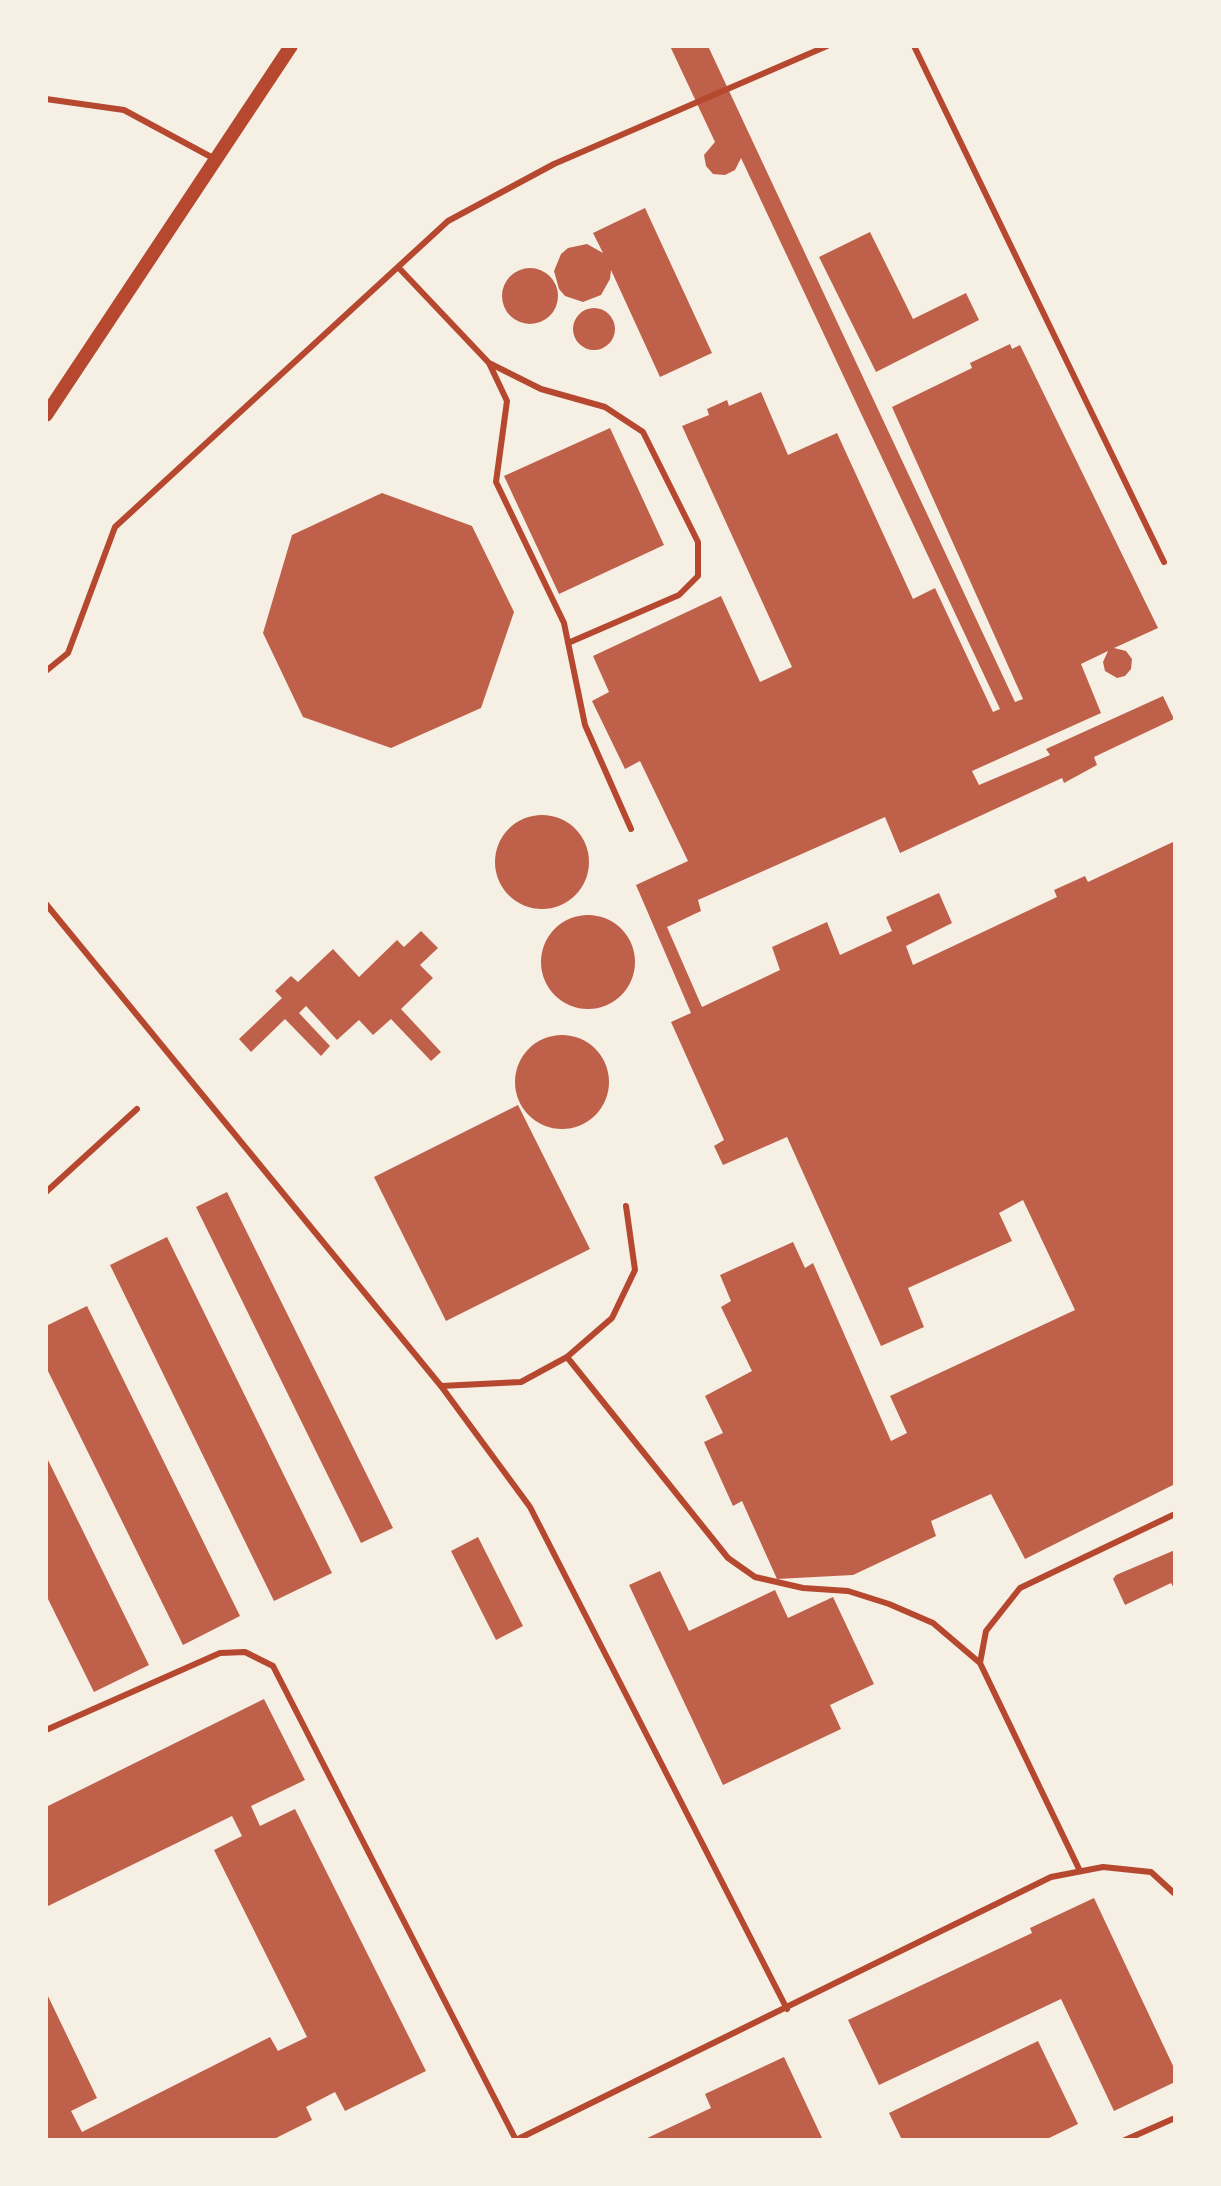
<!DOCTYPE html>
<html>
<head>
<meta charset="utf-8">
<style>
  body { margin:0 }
  #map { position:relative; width:1221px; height:2186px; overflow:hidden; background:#f6efe4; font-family:"Titillium Web",sans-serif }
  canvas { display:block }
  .frame { position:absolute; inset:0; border:48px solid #f6efe4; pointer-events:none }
</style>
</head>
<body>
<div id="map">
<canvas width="1221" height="2186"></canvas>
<div class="frame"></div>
</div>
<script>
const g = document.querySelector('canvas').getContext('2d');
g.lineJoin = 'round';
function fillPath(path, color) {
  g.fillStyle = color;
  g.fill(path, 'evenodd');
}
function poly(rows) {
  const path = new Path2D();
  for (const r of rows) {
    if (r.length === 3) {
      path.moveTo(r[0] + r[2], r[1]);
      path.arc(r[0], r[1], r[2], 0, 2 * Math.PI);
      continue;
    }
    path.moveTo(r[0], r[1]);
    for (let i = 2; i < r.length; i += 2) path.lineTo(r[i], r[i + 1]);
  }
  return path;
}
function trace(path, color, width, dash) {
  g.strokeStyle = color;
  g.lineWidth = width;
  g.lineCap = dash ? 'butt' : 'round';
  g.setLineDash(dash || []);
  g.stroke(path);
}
fillPath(poly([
  [670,46,708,46,1015,702,1023,699,892,407,972,368,970,363,1010,344,1012,349,1020,345,1158,628,1114,648,1126,651,1132,659,1131,669,1125,676,1117,678,1105,671,1103,662,1108,651,1081,664,1101,713,972,771,979,785,1050,755,1046,749,1163,696,1174,719,1094,757,1097,765,1064,783,1062,778,900,853,885,817,698,900,701,911,667,927,702,1007,780,970,772,947,827,922,840,955,892,931,886,917,939,893,952,923,906,946,913,965,1057,897,1054,890,1085,876,1088,882,1175,841,1175,1484,1025,1559,991,1494,931,1521,936,1536,853,1575,777,1579,742,1501,733,1506,704,1442,723,1433,705,1396,752,1371,721,1307,731,1301,720,1275,793,1242,805,1268,813,1263,891,1441,907,1433,890,1396,1075,1310,1023,1200,999,1213,1012,1241,908,1288,924,1327,881,1346,787,1137,723,1165,714,1146,724,1140,671,1022,691,1013,636,885,688,861,640,761,625,769,592,701,609,692,593,656,721,596,760,682,792,667,682,426,709,415,707,409,727,400,729,406,761,392,788,455,837,433,913,599,935,588,993,712,1000,709,741,158,735,170,725,175,713,174,706,166,704,155,715,142],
  [645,208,712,353,660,377,611,270,610,279,601,295,583,302,565,296,559,289,554,271,561,254,568,248,587,244,603,253,593,233],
  [870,232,913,319,966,293,979,320,876,372,819,257],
  [530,296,28],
  [594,329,21],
  [610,428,664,545,559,594,504,476],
  [382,493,472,526,514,612,481,708,391,748,303,717,263,633,292,535],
  [542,862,47],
  [588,962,47],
  [421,931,438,948,420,965,433,978,401,1009,441,1052,431,1061,391,1019,373,1035,359,1020,337,1040,306,1006,299,1013,330,1046,321,1056,285,1019,251,1052,239,1039,282,998,275,991,291,976,298,982,333,949,359,977,397,940,404,947],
  [562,1082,47],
  [518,1105,590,1249,446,1321,374,1177],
  [227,1192,393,1528,361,1543,196,1207],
  [167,1237,332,1573,274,1601,110,1265],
  [87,1306,240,1616,183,1645,46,1367,46,1326],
  [46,1456,149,1665,94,1692,46,1595],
  [478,1537,523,1626,496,1640,451,1551],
  [1175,1550,1175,1590,1171,1583,1125,1605,1113,1579,1116,1575],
  [660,1571,689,1631,775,1590,788,1618,833,1597,874,1684,830,1705,841,1729,723,1785,629,1585],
  [264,1699,305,1780,251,1806,260,1826,295,1809,426,2071,345,2111,335,2092,306,2107,312,2120,272,2140,46,2140,46,1992,97,2098,71,2111,82,2132,270,2037,278,2051,307,2037,214,1850,242,1836,232,1816,46,1907,46,1807],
  [1094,1898,1175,2070,1175,2082,1114,2111,1061,1999,879,2085,848,2020,1032,1933,1030,1928],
  [1038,2041,1078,2124,1045,2140,902,2140,889,2113],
  [784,2057,823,2140,643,2140,711,2108,705,2094]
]), '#bf614a');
trace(poly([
  [914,46,1164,562],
  [46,99,124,110,213,158],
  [398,267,489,363,507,401,496,482,564,623,585,725,631,829],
  [489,363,541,389,605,407,643,432,698,542,698,576,679,595,568,643],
  [46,671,68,653,115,527,448,221,554,164,827,46],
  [46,904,441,1386,530,1507,787,2009],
  [46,1192,137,1109],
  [567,1357,728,1558,755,1577,803,1588,848,1591,889,1604,933,1623,980,1663,1080,1871],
  [441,1386,521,1382,567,1357,612,1318,635,1270,626,1206],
  [980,1663,986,1631,1020,1588,1175,1514],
  [46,1730,220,1653,245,1652,273,1666,516,2140],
  [516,2140,1051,1877,1103,1867,1151,1872,1175,1894],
  [1125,2140,1175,2118]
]), '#b5482f', 6);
trace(poly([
  [46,415,291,46]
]), '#b5482f', 14);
</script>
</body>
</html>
